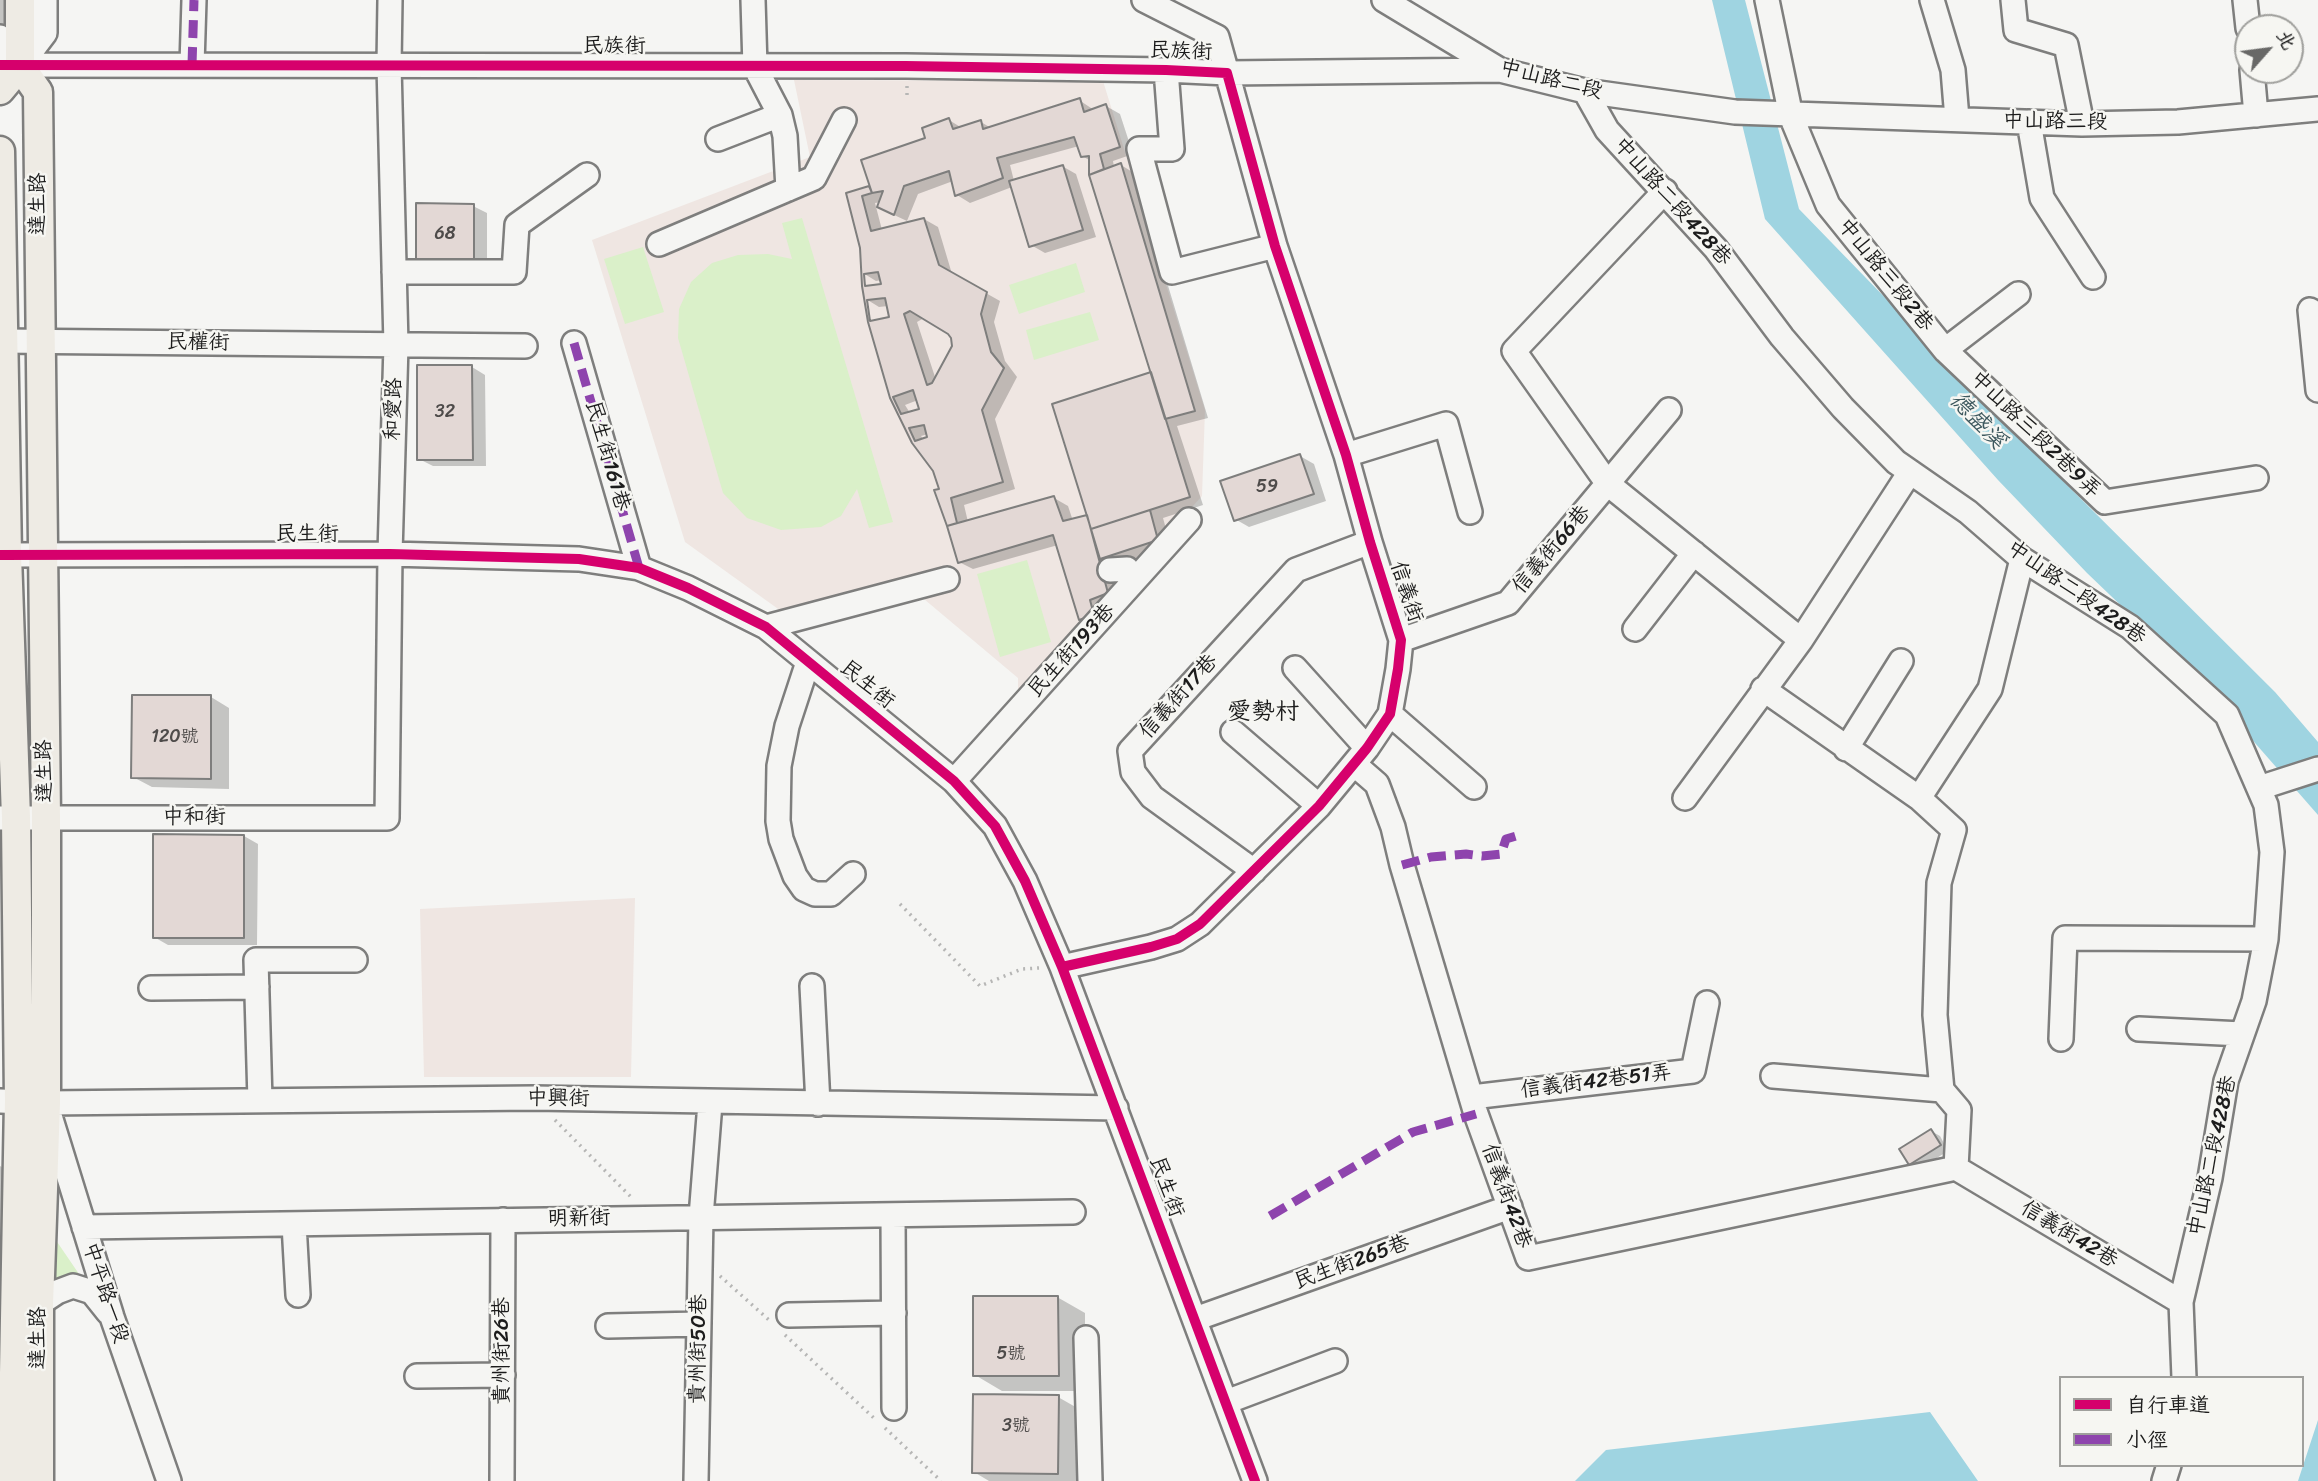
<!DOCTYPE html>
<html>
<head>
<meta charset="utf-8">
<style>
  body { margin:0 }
  #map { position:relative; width:2318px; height:1481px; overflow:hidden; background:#f5f5f3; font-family:Sriracha,"LXGW WenKai TC",sans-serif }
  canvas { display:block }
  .legend { position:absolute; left:2059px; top:1376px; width:245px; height:91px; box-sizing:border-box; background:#f6f6f2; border:2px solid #9f9f9c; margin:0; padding:9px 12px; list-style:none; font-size:21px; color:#1c1c1c }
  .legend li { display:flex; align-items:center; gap:14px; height:35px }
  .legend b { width:35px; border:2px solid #9f9f9c }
  .north { position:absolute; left:2234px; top:14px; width:70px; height:70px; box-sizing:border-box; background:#f6f6f2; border:2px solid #9f9f9c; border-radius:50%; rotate:62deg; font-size:19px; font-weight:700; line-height:28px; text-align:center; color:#1c1c1c }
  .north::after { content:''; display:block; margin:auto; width:24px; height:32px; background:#686867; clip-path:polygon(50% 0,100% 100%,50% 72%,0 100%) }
</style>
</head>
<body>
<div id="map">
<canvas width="2318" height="1481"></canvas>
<ul class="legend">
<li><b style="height:9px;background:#d6006c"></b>自行車道</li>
<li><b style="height:9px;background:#8e44ad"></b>小徑</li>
</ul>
<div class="north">北</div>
</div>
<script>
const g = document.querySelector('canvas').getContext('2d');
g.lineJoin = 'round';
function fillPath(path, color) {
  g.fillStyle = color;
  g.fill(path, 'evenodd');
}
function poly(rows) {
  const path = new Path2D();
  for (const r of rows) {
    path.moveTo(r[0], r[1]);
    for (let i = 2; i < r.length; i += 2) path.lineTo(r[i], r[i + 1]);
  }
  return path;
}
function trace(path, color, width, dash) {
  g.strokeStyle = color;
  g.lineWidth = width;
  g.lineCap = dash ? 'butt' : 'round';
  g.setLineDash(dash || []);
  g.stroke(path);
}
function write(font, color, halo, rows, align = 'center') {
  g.font = font + ' Sriracha,"LXGW WenKai TC",sans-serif';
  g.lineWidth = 5;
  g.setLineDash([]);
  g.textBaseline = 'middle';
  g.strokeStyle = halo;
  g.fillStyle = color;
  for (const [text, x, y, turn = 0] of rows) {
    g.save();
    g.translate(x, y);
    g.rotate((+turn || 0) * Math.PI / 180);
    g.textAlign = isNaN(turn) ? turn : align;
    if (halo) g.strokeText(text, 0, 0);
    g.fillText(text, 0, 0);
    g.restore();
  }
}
fillPath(poly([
  [794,80,1103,81,1205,410,1202,496,1018,700,1018,678,918,594,806,629,685,542,592,240,810,157],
  [635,898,631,1077,424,1077,420,909]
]), '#efe6e2');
fillPath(poly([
  [802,218,893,522,869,528,857,489,841,516,821,527,781,530,747,518,723,493,678,338,679,309,691,282,712,263,738,255,768,254,792,259,782,223],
  [643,247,664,312,625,324,604,259],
  [1076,263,1085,292,1019,314,1009,285],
  [1090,312,1099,340,1034,360,1026,330],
  [1027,560,1051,642,1000,657,977,574],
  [49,1230,79,1274,51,1279]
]), '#daf0c9');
fillPath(poly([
  [1712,0,1745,0,1799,209,2064,482,2275,692,2318,742,2318,815,2206,687,2087,573,1998,480,1765,219],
  [1930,1412,1978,1481,1575,1481,1606,1450],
  [2318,1420,2318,1481,2298,1481]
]), '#9fd4e1');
fillPath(poly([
  [0,0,26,0,0,64],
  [1079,100,1094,110,1106,106,1120,114,1133,154,1113,161,1114,167,1121,165,1134,173,1208,418,1177,426,1203,505,1163,518,1171,547,1112,567,1121,601,1094,627,1080,619,1058,545,973,569,959,562,937,491,941,490,935,470,913,442,904,415,898,411,891,398,891,318,888,306,879,307,866,299,883,285,882,280,876,281,863,273,862,248,848,194,871,187,949,120,962,128,981,122,991,128],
  [1079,146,1082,156,1091,161,1090,175,1153,374,1090,517,1073,521,1068,506,1054,498,968,522,964,505,1015,489,995,419,1017,377,1005,361,994,322,1000,301,952,274,938,227,924,219,882,230,875,203,881,202,892,214,907,221,918,194,953,181,957,195,970,203,1012,187,1031,245,1045,253,1096,237,1076,174,1062,166,1014,181,1010,165],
  [924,318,949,333,954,346,936,380,917,322],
  [918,400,922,410,910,413,905,405],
  [928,434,929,439,924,440,921,436],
  [473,206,487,213,487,271,418,263],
  [472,367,485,375,486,466,433,466,419,459],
  [1300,456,1314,464,1326,501,1249,527,1235,519],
  [211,697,229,708,229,789,152,787,133,777],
  [244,836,258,844,257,945,168,945,154,937],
  [1931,1131,1940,1136,1948,1151,1919,1169,1910,1164],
  [0,1166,14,1174,15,1280,0,1280],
  [1057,1297,1085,1313,1085,1391,1002,1391,975,1375],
  [1058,1397,1086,1413,1085,1481,989,1481,974,1472]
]), '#0003');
const building = poly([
  [1080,98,1084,112,1106,104,1120,147,1100,154,1104,169,1089,175,1089,156,1081,157,1074,137,997,158,1003,178,955,196,949,171,904,186,894,215,877,207,883,191,872,193,861,160,925,138,922,128,949,118,953,129,981,120,983,129,1080,98],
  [1121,163,1195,411,1165,419,1089,175,1121,163],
  [1063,165,1083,230,1029,247,1009,181,1063,165],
  [869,186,872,193,862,196,871,231,924,218,939,265,987,292,981,314,991,352,1004,368,982,410,1003,482,951,498,957,523,947,526,934,490,939,489,933,471,912,443,890,398,868,322,862,286,860,248,846,193,869,186],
  [878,272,881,284,865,286,864,274,878,272],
  [885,298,889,317,870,321,867,300,885,298],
  [910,311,948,334,951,338,952,346,932,383,927,385,904,314,910,311],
  [913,390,919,409,901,414,893,397,913,390],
  [924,425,927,437,915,441,909,428,924,425],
  [416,203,474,204,474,264,416,264,416,203],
  [417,365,472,365,473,460,417,460,417,365],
  [1151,372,1190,497,1091,529,1052,404,1151,372],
  [1300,454,1314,494,1234,521,1220,481,1300,454],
  [1054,496,1063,521,1087,515,1108,593,1090,600,1094,615,1079,620,1053,535,958,563,947,526,1054,496],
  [1150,510,1158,540,1100,559,1091,529,1150,510],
  [132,695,211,695,211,779,131,778,132,695],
  [153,834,244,835,244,938,153,938,153,834],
  [1931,1129,1941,1145,1909,1165,1899,1149,1931,1129],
  [973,1296,1058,1296,1059,1376,973,1376,973,1296],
  [973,1394,1059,1395,1058,1474,972,1473,973,1394]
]);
fillPath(building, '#e3d8d5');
trace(building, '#7e7e7d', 2);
const minor = poly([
  [753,0,755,67,780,115,785,136,788,189],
  [1384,0,1500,70,1585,91,1735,112,2082,124,2178,122,2318,109],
  [1767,0,1791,116,1828,205,1945,350,2018,294],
  [1932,0,1953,70,1957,119],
  [2013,0,2016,30,2066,45,2082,124],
  [2245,0,2248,28],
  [0,37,20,66,45,33,45,0],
  [0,65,906,66,1166,70,1227,73,1500,70],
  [192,65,194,0],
  [1166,70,1172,149,1139,149,1172,272,1275,246],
  [2252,70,2256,115],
  [1585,91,1607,130,1716,249,1782,337,1843,408,1896,462,1968,512,2022,559,2130,627,2227,715,2266,805,2272,852,2266,939,2254,1001,2226,1081,2210,1178,2181,1302,2184,1378],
  [2029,122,2042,198,2093,277],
  [718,139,780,115],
  [1665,191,1514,351,1608,484,1801,640],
  [659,244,814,178,844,120],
  [394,272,514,272,517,225,587,175],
  [2310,310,2318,390],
  [0,341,525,346],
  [574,343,639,568],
  [1945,350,2105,502,2256,478],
  [1346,455,1446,424,1470,512],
  [0,555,390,554,579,559,639,568,688,588,766,627,954,781,995,826,1025,881,1062,967,1255,1481],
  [1110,570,1127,569,1134,581],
  [766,627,947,579],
  [1635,629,1694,553],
  [1401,640,1508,603,1669,410],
  [808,662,787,726,779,766,778,821,781,839,795,876,804,889,815,894,831,894,853,874],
  [1295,668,1367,748],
  [1390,714,1474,787],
  [1233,732,1319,806],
  [1846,749,1901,661],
  [1354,764,1377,784,1393,827,1402,865,1476,1114,1528,1258,1956,1168,1959,1110,1942,1090,1935,1015,1939,883,1954,830,1919,798,1763,689],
  [954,781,1189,520],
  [2259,788,2318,769],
  [1685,798,1801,640,1910,472],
  [1919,798,1990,689,2022,559],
  [0,818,387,818,390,554,396,345,389,65,390,0],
  [1254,871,1152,797,1133,772,1130,751,1296,570,1370,542],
  [1062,967,1151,947,1177,939,1200,924,1319,806,1367,748,1390,714,1398,669,1401,640,1370,542,1346,455,1275,246,1217,37,1144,0],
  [812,986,818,1104],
  [151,988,257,987],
  [2139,1029,2242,1034],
  [2061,1039,2065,938,2266,939],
  [1773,1076,1942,1090],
  [1472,1097,1693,1071,1707,1003],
  [0,1101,46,1103,534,1098,1116,1108],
  [260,1101,256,960,355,960],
  [50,1116,112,1317,169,1481],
  [1956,1168,2181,1302],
  [893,1215,894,1408],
  [294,1224,298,1295],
  [84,1227,1073,1212],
  [39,1304,57,1292,73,1286,92,1292,108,1312],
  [789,1315,894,1313],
  [1195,1319,1510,1207],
  [608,1326,699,1324],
  [1086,1338,1090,1481],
  [417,1376,503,1375],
  [1226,1402,1335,1361],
  [502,1481,503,1220],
  [696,1481,701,1217,710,1103],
  [2164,1481,2169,1465]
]);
const major = poly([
  [20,0,20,66],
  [20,66,38,92,46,818,46,1103,39,1304,39,1481],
  [0,90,20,66],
  [0,151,7,555,16,818,19,1101,12,1481]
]);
trace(minor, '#7e7e7d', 28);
trace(major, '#7e7e7d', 33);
trace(poly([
  [907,86,907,98],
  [900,904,980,986,1022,969,1039,968],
  [555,1120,633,1199],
  [720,1276,769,1320],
  [785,1335,876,1420],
  [885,1428,941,1481]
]), '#b6b6b5', 3.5, [2, 5]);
trace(minor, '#f5f5f3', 23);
trace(major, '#eeebe4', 28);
trace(poly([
  [192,65,194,0],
  [574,343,639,568],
  [1402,865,1431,857,1466,854,1482,856,1501,854,1506,839,1516,836],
  [1270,1216,1413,1132,1476,1114]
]), '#8e44ad', 9, [18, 9]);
trace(poly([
  [0,65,906,66,1166,70,1227,73,1275,246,1346,455,1370,542,1401,640,1398,669,1390,714,1367,748,1319,806,1200,924,1177,939,1151,947,1062,967],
  [0,555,390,554,579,559,639,568,688,588,766,627,954,781,995,826,1025,881,1062,967,1255,1481]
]), '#d6006c', 10);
write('18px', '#4e4b4a', null, [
  ["68",445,234],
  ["32",445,412],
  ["59",1267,487],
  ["120號",175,737],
  ["5號",1011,1354],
  ["3號",1016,1426]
]);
write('21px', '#1c1c1c', '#f6f6f2', [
  ["民族街",614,47],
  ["民族街",1181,52,2],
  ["中山路二段",1551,80,14],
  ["中山路三段",2055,122,1],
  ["中山路二段428巷",1672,202,48],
  ["達生路",39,204,-90],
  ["中山路三段2巷",1885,275,51],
  ["民權街",198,343,1],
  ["和愛路",394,409,-88],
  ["中山路三段2巷9弄",2035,435,44],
  ["民生街161巷",607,456,74],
  ["民生街",307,535],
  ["信義街66巷",1552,550,-50],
  ["信義街",1406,592,72],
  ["中山路二段428巷",2076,593,35],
  ["民生街193巷",1072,651,-48],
  ["民生街",867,685,39],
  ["信義街17巷",1179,697,-48],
  ["達生路",45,771,-91],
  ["中和街",194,818],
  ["信義街42巷51弄",1596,1082,-7],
  ["中興街",558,1099,1],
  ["中山路二段428巷",2213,1156,-78],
  ["民生街",1166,1187,70],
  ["信義街42巷",1506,1196,70],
  ["明新街",579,1219,-1],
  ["信義街42巷",2069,1235,31],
  ["民生街265巷",1352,1263,-20],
  ["中平路一段",105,1293,72],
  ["達生路",39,1338,-90],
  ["貴州街50巷",699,1349,-89],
  ["貴州街26巷",503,1351,-90]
]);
write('italic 23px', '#3d585e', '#f6f6f2', [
  ["德盛溪",1977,421,46]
]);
write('24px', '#1c1c1c', '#f6f6f2', [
  ["愛勢村",1263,713]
]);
</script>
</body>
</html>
